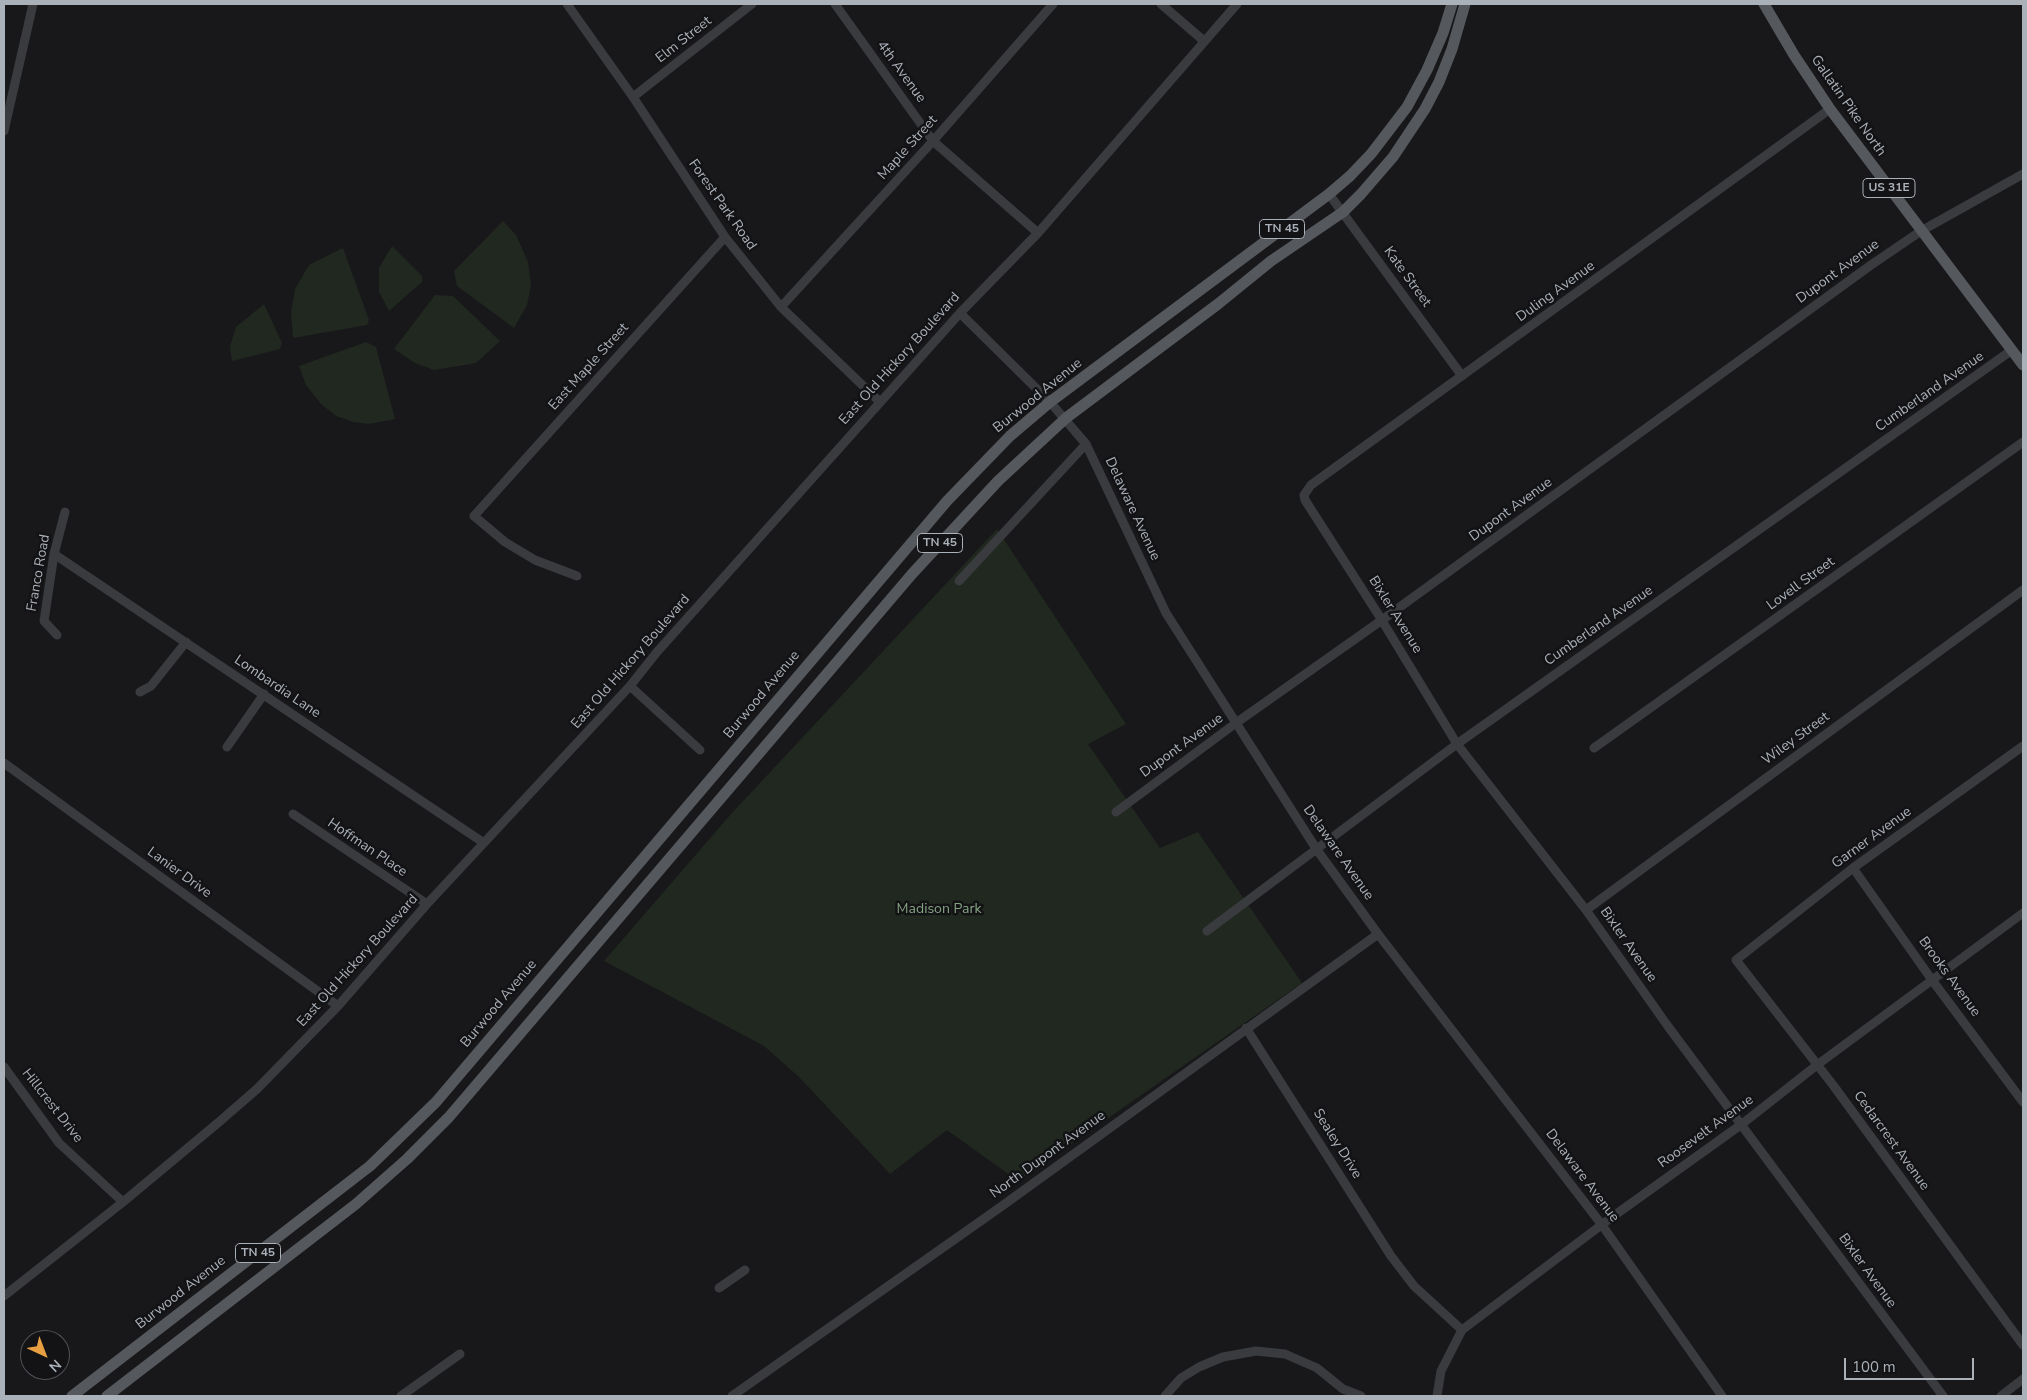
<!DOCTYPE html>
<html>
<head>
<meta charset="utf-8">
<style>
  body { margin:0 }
  #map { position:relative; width:2027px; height:1400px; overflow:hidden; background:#18181a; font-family:"Nunito Sans",sans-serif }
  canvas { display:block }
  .frame { position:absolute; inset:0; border:5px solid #abb1b9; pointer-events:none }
  .north { position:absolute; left:20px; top:1330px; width:50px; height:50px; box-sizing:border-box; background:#131315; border:1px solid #505257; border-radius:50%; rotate:137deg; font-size:14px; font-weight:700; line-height:20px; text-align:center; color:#abb1b9 }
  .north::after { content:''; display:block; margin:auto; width:18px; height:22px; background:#e89f42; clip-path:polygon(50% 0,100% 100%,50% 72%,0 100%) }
  .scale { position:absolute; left:1844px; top:1358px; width:130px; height:22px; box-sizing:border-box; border:2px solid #abb1b9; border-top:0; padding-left:6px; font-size:15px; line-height:18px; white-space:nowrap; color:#abb1b9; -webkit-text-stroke:4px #131315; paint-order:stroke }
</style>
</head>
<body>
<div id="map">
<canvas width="2027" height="1400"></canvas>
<div class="frame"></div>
<div class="north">N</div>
<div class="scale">100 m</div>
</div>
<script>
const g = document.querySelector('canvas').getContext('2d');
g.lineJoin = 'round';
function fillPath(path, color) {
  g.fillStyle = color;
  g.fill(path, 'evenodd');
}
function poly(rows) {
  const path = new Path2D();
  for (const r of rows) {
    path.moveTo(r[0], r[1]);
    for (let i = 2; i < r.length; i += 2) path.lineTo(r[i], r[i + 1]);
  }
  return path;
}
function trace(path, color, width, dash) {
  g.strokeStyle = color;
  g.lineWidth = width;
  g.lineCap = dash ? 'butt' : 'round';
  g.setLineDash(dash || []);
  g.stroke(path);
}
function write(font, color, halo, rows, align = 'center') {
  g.font = font + ' "Nunito Sans",sans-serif';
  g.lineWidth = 5;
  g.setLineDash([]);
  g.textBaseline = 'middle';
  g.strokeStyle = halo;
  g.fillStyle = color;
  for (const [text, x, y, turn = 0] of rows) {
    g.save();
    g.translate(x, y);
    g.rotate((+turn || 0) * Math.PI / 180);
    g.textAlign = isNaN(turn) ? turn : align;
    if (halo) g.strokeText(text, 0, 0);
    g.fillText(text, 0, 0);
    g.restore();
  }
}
fillPath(poly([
  [503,221,516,235,528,262,531,285,527,305,514,328,457,286,454,271],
  [392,246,422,276,422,282,389,311,379,292,379,268],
  [343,248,369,320,367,325,293,338,291,313,295,289,309,265],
  [435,295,453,296,500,341,476,363,434,370,415,363,394,349],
  [264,304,282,343,280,349,232,361,230,346,236,327],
  [366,342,376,347,395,419,369,424,353,422,336,416,321,404,306,385,299,366],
  [997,529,1126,724,1088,744,1160,848,1198,832,1302,983,1018,1181,947,1130,890,1174,799,1077,764,1046,604,961,731,814]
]), '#202820');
trace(poly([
  [567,4,633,97,725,237,781,307,880,402],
  [835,4,933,141,1038,233],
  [1161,4,1204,41],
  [633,97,752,4],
  [1830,109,1311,485,1304,495,1305,500,1378,614,1457,744,1586,910,1667,1025,1943,1396],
  [4,131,33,4],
  [1329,194,1462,376],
  [781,307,933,141,1053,4],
  [960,313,1050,402,1086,444,1166,613,1317,850,1378,934,1602,1225,1722,1396],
  [54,554,484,843],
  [577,576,535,560,505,542,474,516,725,237],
  [959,581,1086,444],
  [57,635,44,621,54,554,65,512],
  [630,686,700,750],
  [140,692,151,686,186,642],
  [2023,746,1853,868,1736,960,1833,1085,2023,1345],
  [227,747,264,694],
  [1594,748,2023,442],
  [4,763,338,1006],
  [1116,812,1236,723,1382,620,1871,265,1921,231,2023,174],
  [293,814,427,904],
  [1853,868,1932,980,2023,1102],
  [1586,910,2023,590],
  [1207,931,1457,744,2012,350],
  [1246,1028,1391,1256,1414,1286,1462,1330],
  [4,1067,59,1143,123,1202],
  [719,1288,745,1270],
  [4,1296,123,1202,219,1122,257,1089,338,1006,427,904,630,686,657,652,960,313,1038,233,1237,4],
  [401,1396,460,1354],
  [732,1396,1002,1206,1378,934],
  [1165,1396,1181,1378,1199,1367,1223,1357,1256,1351,1285,1354,1317,1368,1343,1389,1361,1396],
  [1437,1396,1441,1371,1462,1330,1608,1220,1742,1124,1817,1065,2023,913],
  [2001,1396,2023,1379]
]), '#393b3f', 9);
trace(poly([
  [1764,4,1794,55,1830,109,2023,365],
  [72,1396,370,1166,436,1102,947,501,1010,436,1050,402,1329,194,1350,176,1371,154,1407,107,1427,70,1443,33,1452,4],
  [107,1396,356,1204,407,1159,449,1117,912,574,998,481,1066,418,1218,304,1271,261,1343,212,1361,194,1393,157,1425,109,1439,82,1452,49,1465,4]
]), '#55585d', 11);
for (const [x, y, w] of [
  [1889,188,52],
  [1282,229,45],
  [940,543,45],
  [258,1253,45]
]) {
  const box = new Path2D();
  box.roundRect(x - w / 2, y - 9.5, w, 19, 4);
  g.fillStyle = '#131315';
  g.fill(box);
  trace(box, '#abb1b9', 1);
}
write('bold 12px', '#abb1b9', null, [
  ["US 31E",1889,188],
  ["TN 45",1282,229],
  ["TN 45",940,543],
  ["TN 45",258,1253]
]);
write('14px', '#abb1b9', '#131315', [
  ["Elm Street",684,40,-38],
  ["4th Avenue",901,72,54],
  ["Gallatin Pike North",1848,106,55],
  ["Maple Street",908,148,-48],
  ["Forest Park Road",722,205,55],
  ["Dupont Avenue",1838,272,-36],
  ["Kate Street",1407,277,54],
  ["Duling Avenue",1556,292,-36],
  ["East Old Hickory Boulevard",900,359,-48],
  ["East Maple Street",589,367,-48],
  ["Cumberland Avenue",1930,392,-35],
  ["Burwood Avenue",1038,396,-39],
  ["Delaware Avenue",1132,509,65],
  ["Dupont Avenue",1511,510,-36],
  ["Franco Road",39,573,-80],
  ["Lovell Street",1801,584,-36],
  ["Bixler Avenue",1395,615,58],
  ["Cumberland Avenue",1599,626,-35],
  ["East Old Hickory Boulevard",631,662,-49],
  ["Lombardia Lane",277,687,34],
  ["Burwood Avenue",762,695,-50],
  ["Wiley Street",1796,739,-36],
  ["Dupont Avenue",1182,746,-36],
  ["Garner Avenue",1872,838,-36],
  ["Hoffman Place",367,848,34],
  ["Delaware Avenue",1338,853,55],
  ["Lanier Drive",179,873,36],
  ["Bixler Avenue",1628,945,55],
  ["East Old Hickory Boulevard",358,961,-48],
  ["Brooks Avenue",1949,977,54],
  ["Burwood Avenue",499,1004,-50],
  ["Hillcrest Drive",52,1106,52],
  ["Roosevelt Avenue",1706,1132,-36],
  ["Cedarcrest Avenue",1891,1141,54],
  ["Sealey Drive",1337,1144,58],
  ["North Dupont Avenue",1048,1155,-36],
  ["Delaware Avenue",1582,1176,53],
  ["Bixler Avenue",1867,1271,54],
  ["Burwood Avenue",181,1293,-38]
]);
write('14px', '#84a383', '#131315', [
  ["Madison Park",939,910]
]);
</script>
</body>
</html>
